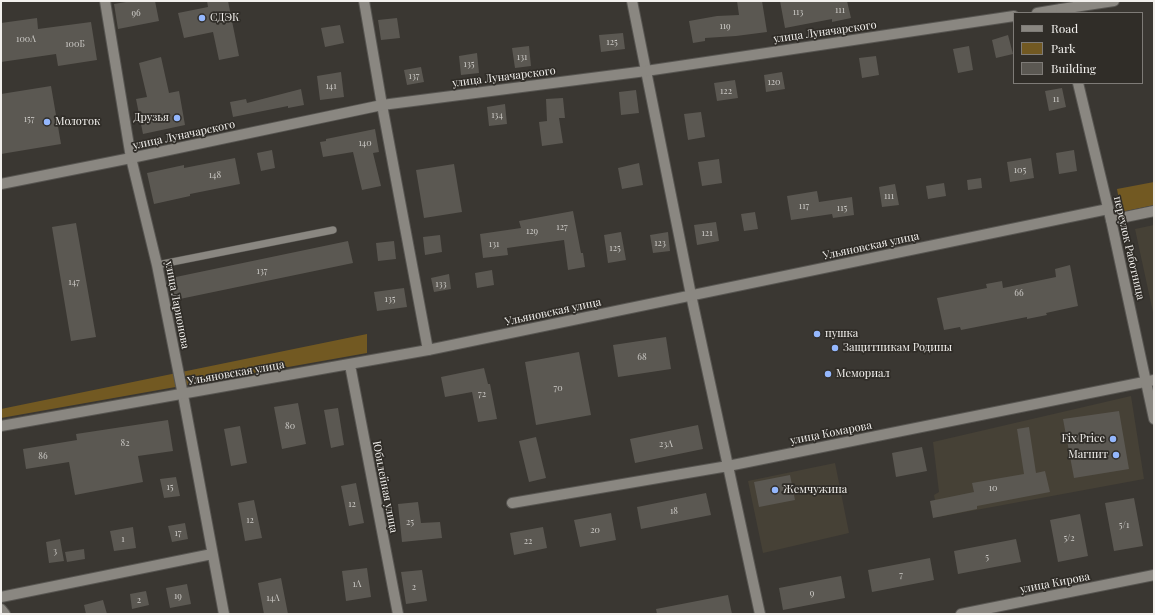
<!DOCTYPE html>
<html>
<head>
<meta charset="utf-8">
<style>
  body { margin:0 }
  #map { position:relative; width:1155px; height:615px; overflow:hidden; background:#3a3732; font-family:"Playfair Display",serif }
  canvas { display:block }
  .frame { position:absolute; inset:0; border:2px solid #f2f0ed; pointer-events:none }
  .legend { position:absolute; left:1013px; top:12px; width:130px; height:72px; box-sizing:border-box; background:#302d28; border:1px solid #7e7b77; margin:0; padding:5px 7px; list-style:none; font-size:12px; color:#f2f0ed }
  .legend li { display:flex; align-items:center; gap:8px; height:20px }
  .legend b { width:20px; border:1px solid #7e7b77 }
</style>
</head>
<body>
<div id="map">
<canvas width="1155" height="615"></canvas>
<div class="frame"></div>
<ul class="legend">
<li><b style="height:5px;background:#8a8781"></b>Road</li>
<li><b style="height:11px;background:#725922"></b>Park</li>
<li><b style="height:11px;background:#5b5852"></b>Building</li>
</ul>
</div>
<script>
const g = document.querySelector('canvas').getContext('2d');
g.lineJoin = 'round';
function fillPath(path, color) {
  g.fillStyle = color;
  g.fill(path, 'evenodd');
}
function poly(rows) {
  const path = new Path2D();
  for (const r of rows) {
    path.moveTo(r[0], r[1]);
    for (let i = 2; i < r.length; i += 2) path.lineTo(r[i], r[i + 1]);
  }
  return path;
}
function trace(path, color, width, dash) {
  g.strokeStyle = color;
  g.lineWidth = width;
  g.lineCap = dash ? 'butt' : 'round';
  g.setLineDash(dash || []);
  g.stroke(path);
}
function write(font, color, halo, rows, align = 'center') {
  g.font = font + ' "Playfair Display",serif';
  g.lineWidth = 3.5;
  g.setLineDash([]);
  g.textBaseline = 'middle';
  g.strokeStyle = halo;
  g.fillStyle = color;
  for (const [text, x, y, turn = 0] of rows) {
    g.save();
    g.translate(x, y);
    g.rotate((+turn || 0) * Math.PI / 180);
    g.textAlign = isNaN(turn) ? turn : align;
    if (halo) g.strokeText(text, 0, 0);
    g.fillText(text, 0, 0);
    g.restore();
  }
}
fillPath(poly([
  [1154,225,1154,317,1135,229],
  [1131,396,1144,479,938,517,934,495,939,492,933,442],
  [835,463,849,533,763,553,748,481]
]), '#464136');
fillPath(poly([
  [1154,182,1154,205,1121,212,1117,189],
  [367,334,367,353,1,418,1,409]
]), '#725922');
fillPath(poly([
  [132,1,155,1,159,21,118,29,114,4],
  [207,1,228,1,239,56,219,60,213,32,184,38,178,13,208,7],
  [737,1,762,1,767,32,736,36,705,38,705,41,693,43,689,21,717,16,739,15],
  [780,1,847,1,851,18,832,22,832,19,785,28],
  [37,18,38,29,91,22,97,60,58,66,56,54,1,62,1,23],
  [397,18,400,38,381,40,378,20],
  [340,25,344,43,325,47,321,28],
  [623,33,625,49,601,52,599,35],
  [1008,35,1013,54,996,58,992,40],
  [529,46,531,66,515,68,512,48],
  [969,46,973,70,958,73,953,49],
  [477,53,479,73,461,75,459,56],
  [876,56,879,75,862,78,859,58],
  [161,57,169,93,179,91,185,125,143,134,136,99,147,97,139,63],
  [421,67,424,82,407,85,404,70],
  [341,72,344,97,320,100,317,76],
  [782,72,785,89,766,92,764,75],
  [735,80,738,98,717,101,714,83],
  [51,86,61,144,1,154,1,94],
  [1062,88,1066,107,1049,111,1045,91],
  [301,89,304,105,288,108,288,106,233,117,230,102,246,99,247,103],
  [636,90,639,113,621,115,619,92],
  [563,98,565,118,559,118,563,143,542,146,539,122,547,121,546,99],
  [505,104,507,124,489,126,487,107],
  [701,112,705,137,688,140,684,114],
  [375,129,379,152,373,153,381,186,362,190,353,152,323,157,320,142,326,141,326,139],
  [272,150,275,168,261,171,257,153],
  [1074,150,1077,171,1059,174,1056,153],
  [235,158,240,184,190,194,190,196,154,204,147,173,184,165,184,168],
  [1031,158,1034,178,1010,182,1007,162],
  [719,159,722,183,702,186,698,162],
  [639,163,643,185,622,189,618,168],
  [454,164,462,212,424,218,416,170],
  [981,178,982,188,968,190,967,180],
  [944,183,946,196,928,199,926,186],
  [895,184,899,205,882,207,879,187],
  [817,191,819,202,852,197,854,215,833,218,832,214,791,220,787,196],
  [573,211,581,253,583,253,585,267,568,270,564,240,507,248,508,255,483,258,480,234,521,228,519,221],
  [755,212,758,229,744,231,741,214],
  [716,222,719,241,697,245,694,225],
  [76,223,96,337,71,341,52,227],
  [621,232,626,260,608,263,604,235],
  [668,232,670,251,653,253,650,235],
  [440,235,442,252,425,255,423,237],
  [348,241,353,263,175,300,171,278],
  [394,241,396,259,378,261,376,243],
  [1070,265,1078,306,1046,313,1047,315,1027,319,1027,317,961,330,960,327,944,330,937,298,987,288,986,284,1002,281,1003,288,1056,277,1055,269],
  [492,270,494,285,477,288,475,273],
  [449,274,451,289,434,292,431,278],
  [404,288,407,307,377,311,374,292],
  [666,337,671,369,618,377,613,345],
  [579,352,591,415,536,425,525,362],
  [484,368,488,384,490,384,497,419,478,422,472,392,445,397,441,377],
  [298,403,306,444,282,449,274,407],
  [338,408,344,445,331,448,324,410],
  [1119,411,1129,469,1074,478,1063,419],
  [168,420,173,451,138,456,143,482,75,495,69,462,26,469,23,449,77,440,76,434],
  [698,425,703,449,635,463,630,439],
  [240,426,247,463,231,466,224,429],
  [1029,427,1036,473,1045,471,1050,492,977,506,977,509,933,518,930,501,974,492,972,483,1024,474,1017,429],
  [536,437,546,478,529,482,519,441],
  [922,447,927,471,896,477,892,453],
  [790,475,795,500,759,507,754,482],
  [176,477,180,496,164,498,160,479],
  [356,483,364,523,349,526,341,486],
  [706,493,711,515,641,529,637,507],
  [1134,498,1143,546,1114,551,1105,503],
  [254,500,262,538,245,541,238,503],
  [418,502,421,523,440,522,442,538,402,542,398,504],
  [611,513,616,540,580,547,574,520],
  [1080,514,1088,556,1058,562,1050,520],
  [185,523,188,539,172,542,168,526],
  [133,527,136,548,114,551,110,531],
  [543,527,547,548,514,555,510,533],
  [60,539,64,561,49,563,46,542],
  [1016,539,1021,562,958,574,954,551],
  [84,549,85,559,67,562,65,552],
  [930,558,934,580,872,592,868,570],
  [367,568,371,597,346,601,342,571],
  [422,570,427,601,406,604,401,572],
  [841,576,845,598,783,610,779,588],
  [281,578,288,614,264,614,258,583],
  [187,584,191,604,170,608,166,588],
  [146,591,149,605,132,609,130,594],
  [728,595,732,614,657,614,656,609],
  [103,600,107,614,86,614,84,605]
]), '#5b5852');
const service = poly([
  [157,265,333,230]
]);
const minor = poly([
  [105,1,131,158,157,265,183,395,224,614],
  [364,1,382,105,428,350],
  [632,1,691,295,760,614],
  [512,503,728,466,1154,380],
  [1,597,212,554],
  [1,609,5,614],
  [961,614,1154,575]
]);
const tertiary = poly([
  [1037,13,1061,9],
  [1,184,131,158,382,105,646,71,1014,16],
  [1111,220,1154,211],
  [350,365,398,614],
  [1,426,428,350,1108,209]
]);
const secondary = poly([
  [1061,9,1114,1],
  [1078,83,1111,220,1154,419]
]);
trace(service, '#575551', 8);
trace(minor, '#575551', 12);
trace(tertiary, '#575551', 12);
trace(secondary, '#575551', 12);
trace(service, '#8a8781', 7);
trace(minor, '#8a8781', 10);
trace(tertiary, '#8a8781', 10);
trace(secondary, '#8a8781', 10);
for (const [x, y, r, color] of [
  [202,18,4,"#94b7fd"],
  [177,118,4,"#94b7fd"],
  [47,122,4,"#94b7fd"],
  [817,334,4,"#94b7fd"],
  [835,348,4,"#94b7fd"],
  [828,374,4,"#94b7fd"],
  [1113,439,4,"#94b7fd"],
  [1116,455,4,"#94b7fd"],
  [775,490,4,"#94b7fd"]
]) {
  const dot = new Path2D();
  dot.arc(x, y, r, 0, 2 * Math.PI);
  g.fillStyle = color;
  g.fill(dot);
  trace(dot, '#302d28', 1.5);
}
write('9px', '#cccac6', null, [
  ["111",840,10],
  ["113",798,12],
  ["96",136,13],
  ["119",725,26],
  ["100А",26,39],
  ["125",612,42],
  ["100Б",75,44],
  ["131",522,57],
  ["135",469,64],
  ["137",414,76],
  ["120",774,82],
  ["141",331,86],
  ["122",726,91],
  ["11",1056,99],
  ["134",497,115],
  ["157",29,119],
  ["140",365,143],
  ["105",1020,170],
  ["148",215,175],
  ["111",889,196],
  ["117",804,206],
  ["115",842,208],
  ["127",562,227],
  ["129",532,231],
  ["121",707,233],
  ["123",660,243],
  ["131",494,244],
  ["125",615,248],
  ["137",262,271],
  ["147",74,282],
  ["133",441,284],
  ["66",1019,293],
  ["135",390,299],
  ["68",642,357],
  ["70",558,388],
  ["72",482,394],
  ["80",290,426],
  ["82",125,443],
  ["23А",666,444],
  ["86",43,456],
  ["15",170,487],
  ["10",993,488],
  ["12",352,504],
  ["18",674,511],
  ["12",250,520],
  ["25",410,522],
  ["5/1",1124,525],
  ["20",595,530],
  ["17",178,533],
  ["5/2",1069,538],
  ["1",123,539],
  ["22",528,541],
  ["3",55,551],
  ["5",987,557],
  ["7",901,575],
  ["1А",357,584],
  ["2",414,587],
  ["9",812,593],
  ["19",178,596],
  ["14А",273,598],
  ["2",139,600]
]);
write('11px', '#f2f0ed', '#302d28', [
  ["СДЭК",210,18],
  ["Друзья",169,118,"right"],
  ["Молоток",55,122],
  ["пушка",825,334],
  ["Защитникам Родины",843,348],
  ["Мемориал",836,374],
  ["Fix Price",1105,439,"right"],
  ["Магнит",1108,455,"right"],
  ["Жемчужина",783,490]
], 'left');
write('11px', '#f2f0ed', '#302d28', [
  ["улица Луначарского",825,32,-8],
  ["улица Луначарского",504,77,-7],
  ["улица Луначарского",184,135,-12],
  ["Ульяновская улица",871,246,-12],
  ["переулок Работница",1129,248,77],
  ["улица Ларионова",177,305,79],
  ["Ульяновская улица",553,312,-12],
  ["Ульяновская улица",236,373,-10],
  ["улица Комарова",831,433,-11],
  ["Юбилейная улица",385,487,79],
  ["улица Кирова",1055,583,-11]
]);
</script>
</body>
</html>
